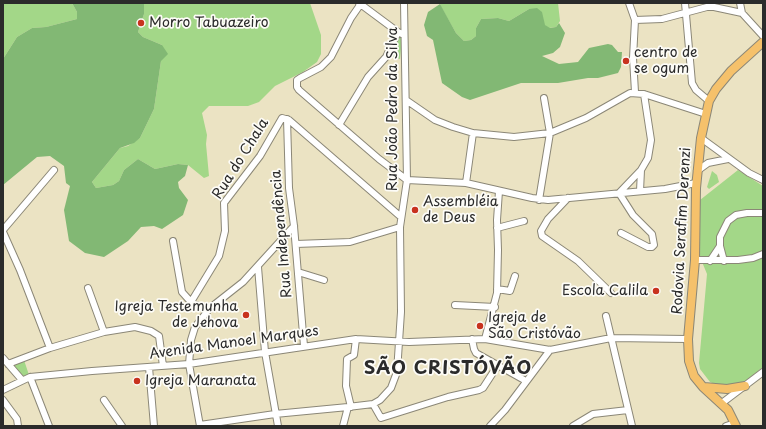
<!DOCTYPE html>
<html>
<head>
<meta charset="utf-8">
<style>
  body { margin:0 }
  #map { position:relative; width:766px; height:429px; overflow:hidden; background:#ebe3c3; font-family:"Playpen Sans",sans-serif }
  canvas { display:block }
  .frame { position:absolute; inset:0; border:4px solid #2b2b2b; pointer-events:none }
</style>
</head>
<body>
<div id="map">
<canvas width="766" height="429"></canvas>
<div class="frame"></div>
</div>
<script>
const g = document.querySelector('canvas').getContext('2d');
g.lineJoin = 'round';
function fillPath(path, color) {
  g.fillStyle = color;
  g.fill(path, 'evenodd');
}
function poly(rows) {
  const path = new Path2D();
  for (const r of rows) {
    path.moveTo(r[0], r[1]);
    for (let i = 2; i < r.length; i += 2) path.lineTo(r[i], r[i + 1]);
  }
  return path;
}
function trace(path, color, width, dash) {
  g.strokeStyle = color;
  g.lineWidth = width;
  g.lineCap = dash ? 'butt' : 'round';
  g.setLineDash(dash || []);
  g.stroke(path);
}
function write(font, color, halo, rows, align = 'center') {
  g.font = font + ' "Playpen Sans",sans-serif';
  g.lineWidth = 3.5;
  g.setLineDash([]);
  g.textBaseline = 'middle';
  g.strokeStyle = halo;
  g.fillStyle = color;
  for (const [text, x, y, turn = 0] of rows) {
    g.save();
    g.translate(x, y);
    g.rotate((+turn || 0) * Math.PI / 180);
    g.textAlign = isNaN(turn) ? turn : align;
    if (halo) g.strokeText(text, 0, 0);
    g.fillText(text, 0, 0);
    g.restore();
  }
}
fillPath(poly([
  [3,3,72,3,77,12,77,19,46,27,32,28,17,37,3,59],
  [144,3,310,3,321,35,321,54,317,62,303,72,275,86,259,102,248,106,209,106,202,113,207,135,206,144,209,176,204,178,188,165,178,164,155,169,138,159,124,170,119,181,113,185,96,188,92,182,120,148,128,146,140,138,154,109,161,61,162,45,143,37,138,32,144,14],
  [441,3,558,3,560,21,556,27,549,28,544,25,541,12,529,9,509,21,498,18,481,19,476,28,476,36,471,40,464,41,456,33,440,5],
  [397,38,402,38,400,59,390,56],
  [738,170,763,186,763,367,747,380,732,386,717,385,710,382,700,369,699,363,707,274,700,257,700,200],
  [712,171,717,175,719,182,709,189,707,187],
  [24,360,29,375,23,377,14,365]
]), '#a3d788');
fillPath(poly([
  [72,3,144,3,144,14,138,32,143,37,162,45,168,54,161,61,154,109,140,138,134,143,120,148,92,182,96,188,113,185,119,181,124,170,138,159,155,169,178,164,188,165,185,176,178,182,179,188,188,200,183,215,162,229,154,226,141,227,128,241,104,257,85,253,69,241,64,210,70,186,66,183,64,166,50,156,37,157,3,185,3,59,17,37,32,28,46,27,77,19,77,12],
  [440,4,456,33,464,41,471,40,476,36,476,28,481,19,498,18,509,21,529,9,537,8,542,12,545,25,550,28,556,27,559,23,565,33,560,47,553,53,542,56,559,64,578,62,589,48,608,44,612,45,618,52,622,52,621,67,618,73,598,78,588,78,558,83,521,83,470,100,462,97,442,83,433,40,427,36,424,25,428,12]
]), '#82b874');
const minor = poly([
  [359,3,398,32],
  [629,3,635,20,633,58,635,92],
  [685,3,692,83,696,90,709,101],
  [740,3,742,13],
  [360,5,351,18,331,57,321,67,300,78,297,80,297,87,299,90,379,159,407,180,466,183,532,198,548,200,665,189,696,183],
  [635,20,662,19,707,7,714,7,742,13,763,36],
  [644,94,706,114],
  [406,100,435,120,453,127,473,133,514,137,550,133,586,118,630,93,644,94,651,140,648,158,641,170],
  [287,119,289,188,294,226,304,346],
  [339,125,368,77,386,57,398,32,404,35],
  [701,138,749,173,763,180],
  [697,171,708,163,728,159],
  [466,183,473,133],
  [568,198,548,219,541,231,542,236,578,261,611,293],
  [539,200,550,133,544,98],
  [497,228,524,221],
  [3,230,54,170],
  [3,232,20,270,50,348],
  [621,233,648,247,652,247,654,245,652,234,633,215,619,193,641,170,640,191],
  [173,241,182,292,191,302,200,307,210,308],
  [296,244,350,242,400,227],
  [720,246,720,237,728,221,736,215,747,213,763,213],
  [695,260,738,260,753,258,763,254],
  [710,261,720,246,724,261],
  [258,267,265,352,278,426],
  [298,272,324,280],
  [88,288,104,332],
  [497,289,510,291,515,276],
  [191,302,219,256,225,231,224,203,260,156,282,118,289,120,401,217],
  [455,305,495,307],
  [606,316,632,426],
  [472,339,474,349,476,353,526,381],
  [485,339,497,293,498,250,497,220,499,191],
  [3,358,22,380],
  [8,364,50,348,104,332,135,327,151,331,159,336,163,366],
  [149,367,154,426],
  [30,377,49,426],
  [3,390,30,377,92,371,189,364,356,339,409,342,485,339,550,350,611,338,688,339],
  [3,400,17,419,18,426],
  [104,400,122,426],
  [722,403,763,372],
  [373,404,381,418,448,397,479,390,483,388,498,365],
  [351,407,346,386,347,359,354,355,356,339],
  [200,425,275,414,348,407],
  [200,426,189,364,191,340,195,327,210,308,243,282,294,226],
  [343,426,348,407,373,404,380,400,391,388,397,372,401,312,400,227,407,180,404,3],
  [490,426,505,410,550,350],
  [573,426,593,414,628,410],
  [726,426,735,423]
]);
const major = poly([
  [704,387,727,389,745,386],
  [736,426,728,410,703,387,694,376,689,361,688,339,695,260,696,188,701,138,709,101,716,89,731,71,763,42]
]);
trace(minor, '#8b8777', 8);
trace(major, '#8b8777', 10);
trace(minor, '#fff', 6);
trace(major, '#f5c16b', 8);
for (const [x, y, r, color] of [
  [141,23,4,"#c8321e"],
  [626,61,4,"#c8321e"],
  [415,210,4,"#c8321e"],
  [656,291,4,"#c8321e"],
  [246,315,4,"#c8321e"],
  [480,326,4,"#c8321e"],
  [137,381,4,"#c8321e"]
]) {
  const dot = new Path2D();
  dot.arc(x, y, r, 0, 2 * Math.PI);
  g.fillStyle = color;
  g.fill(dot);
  trace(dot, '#fdfcf7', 1.5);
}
write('14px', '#2b2b2b', '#fdfcf7', [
  ["Morro Tabuazeiro",149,23],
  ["centro de",634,53],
  ["se ogum",634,69],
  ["Assembléia",423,202],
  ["de Deus",423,218],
  ["Escola Calila",648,291,"right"],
  ["Igreja Testemunha",238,307,"right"],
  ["de Jehova",238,323,"right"],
  ["Igreja de",488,318],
  ["São Cristóvão",488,334],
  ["Igreja Maranata",145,381]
], 'left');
write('14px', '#2b2b2b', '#fdfcf7', [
  ["Rua João Pedro da Silva",393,109,-90],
  ["Rua do Chala",241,159,-58],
  ["Rodovia Serafim Derenzi",682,231,-87],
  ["Rua Independência",282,234,-95],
  ["Avenida Manoel Marques",234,343,-8]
]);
g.letterSpacing = '1px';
write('bold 18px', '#2b2b2b', '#fdfcf7', [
  ["SÃO CRISTÓVÃO",448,369]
]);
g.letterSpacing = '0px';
</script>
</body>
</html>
